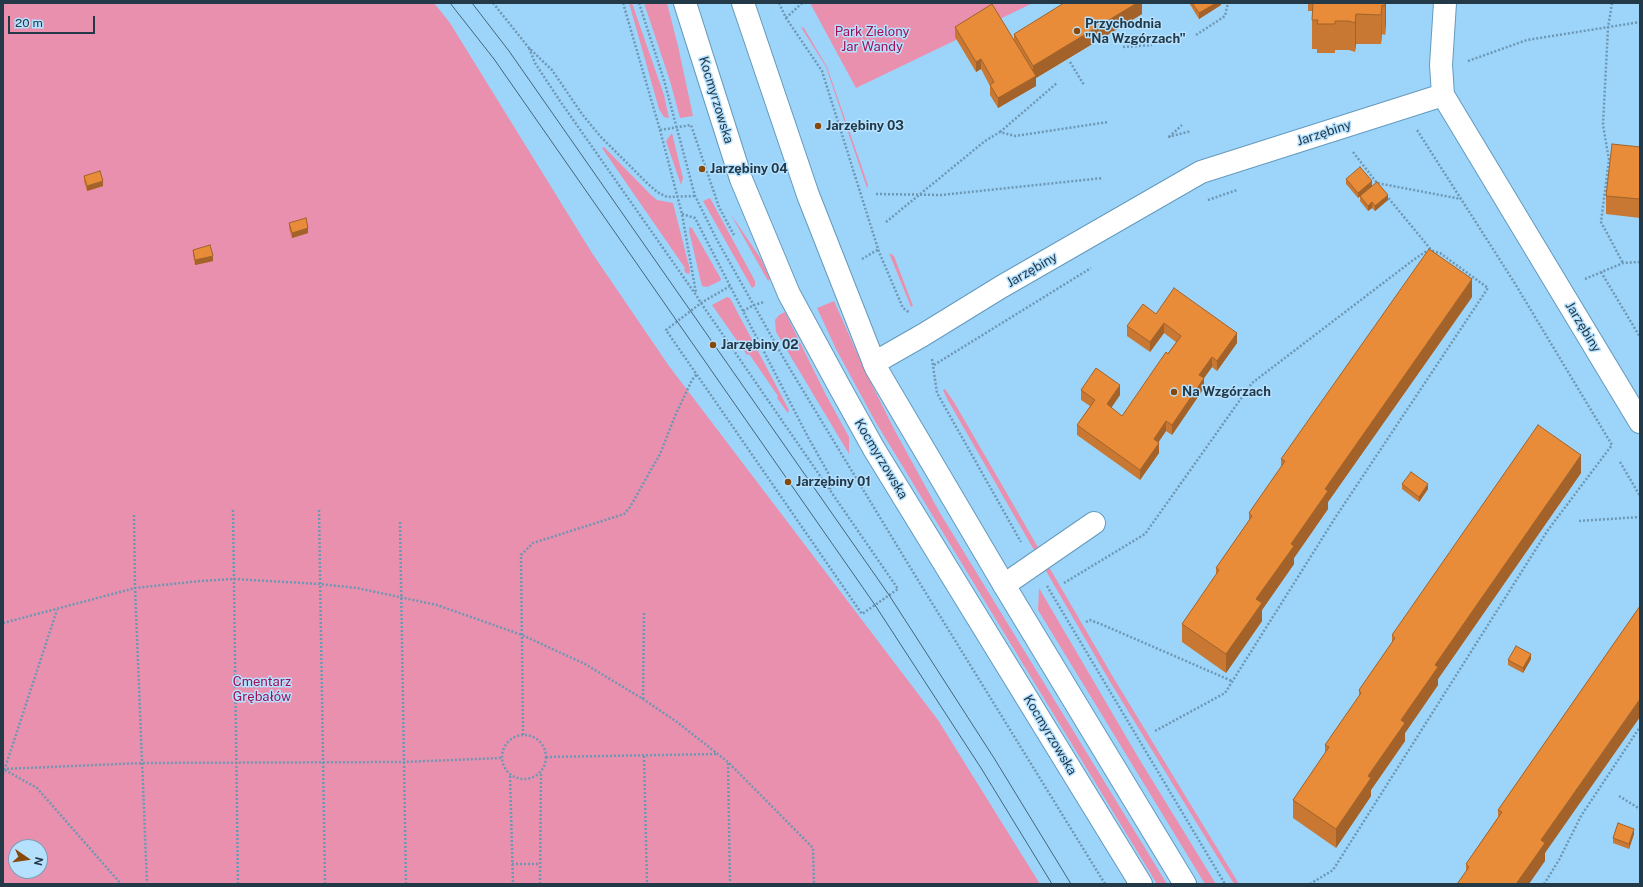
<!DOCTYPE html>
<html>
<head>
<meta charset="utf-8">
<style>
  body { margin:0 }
  #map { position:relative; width:1643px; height:887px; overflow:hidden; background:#9dd5fa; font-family:"Public Sans",sans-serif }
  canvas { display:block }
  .frame { position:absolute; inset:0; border:4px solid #233948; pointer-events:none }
  .north { position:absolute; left:8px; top:839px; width:40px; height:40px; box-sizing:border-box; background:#b5e1ff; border:1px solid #7b9eb6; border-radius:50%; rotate:103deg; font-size:11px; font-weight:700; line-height:16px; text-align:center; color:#233948 }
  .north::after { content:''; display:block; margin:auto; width:14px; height:18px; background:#87490a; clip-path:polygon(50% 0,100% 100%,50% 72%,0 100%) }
  .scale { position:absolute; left:8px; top:16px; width:87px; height:18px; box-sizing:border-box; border:2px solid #233948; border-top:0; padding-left:5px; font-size:12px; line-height:14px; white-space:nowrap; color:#233948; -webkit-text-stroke:3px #b5e1ff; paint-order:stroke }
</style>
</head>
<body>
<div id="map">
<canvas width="1643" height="887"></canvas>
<div class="frame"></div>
<div class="north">N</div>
<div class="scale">20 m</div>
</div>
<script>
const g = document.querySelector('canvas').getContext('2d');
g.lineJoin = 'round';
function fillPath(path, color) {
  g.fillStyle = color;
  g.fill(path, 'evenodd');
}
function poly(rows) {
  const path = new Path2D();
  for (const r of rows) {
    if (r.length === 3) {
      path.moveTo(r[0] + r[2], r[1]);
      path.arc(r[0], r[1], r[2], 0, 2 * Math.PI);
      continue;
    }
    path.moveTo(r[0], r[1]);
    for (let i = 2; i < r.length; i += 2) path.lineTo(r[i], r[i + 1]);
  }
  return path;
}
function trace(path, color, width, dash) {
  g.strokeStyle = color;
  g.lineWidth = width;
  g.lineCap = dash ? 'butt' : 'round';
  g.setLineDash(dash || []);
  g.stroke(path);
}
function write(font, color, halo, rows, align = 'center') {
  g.font = font + ' "Public Sans",sans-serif';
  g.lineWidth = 3;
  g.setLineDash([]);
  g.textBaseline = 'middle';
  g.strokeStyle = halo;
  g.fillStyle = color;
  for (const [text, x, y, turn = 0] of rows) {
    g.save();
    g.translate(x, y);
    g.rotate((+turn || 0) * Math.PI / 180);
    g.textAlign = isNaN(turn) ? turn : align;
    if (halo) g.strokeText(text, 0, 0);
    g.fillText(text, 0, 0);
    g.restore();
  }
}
fillPath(poly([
  [3,3,434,3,450,23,592,253,669,366,938,720,1040,884,3,884],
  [16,847,40,847,40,871,16,871],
  [629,3,632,3,664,95,669,118,664,117,659,109],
  [644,3,667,3,678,46,693,116,680,118,670,81],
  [810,3,1033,3,856,88],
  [801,27,804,28,827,67,868,185,867,188,826,67],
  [672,133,683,178,681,185,666,141],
  [604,147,651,195,657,200,673,203,690,270,689,274,686,273,684,270,685,268,602,148],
  [710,198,755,281,755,286,752,288,703,201],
  [730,213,761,259,770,279,768,281],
  [689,227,692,228,721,279,720,281,707,287,702,286,701,282,689,231],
  [889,253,894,256,913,306,911,307],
  [727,297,730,298,789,410,788,413,787,412,777,398,778,396,749,354,747,355,712,305],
  [834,301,866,373,894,429,940,513,1167,884,1157,884,875,421,836,349,817,308],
  [785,312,826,395,849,437,849,454,776,332,775,320,779,315],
  [945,389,954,402,1039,549,1034,550,946,397,943,390],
  [1049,567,1113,677,1239,884,1234,884,1109,680,1046,571],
  [1039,588,1138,757,1216,884,1205,884,1038,610]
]), '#e990ae');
const minor = poly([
  [1443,95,1441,65,1445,3],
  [874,363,923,335,1001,287,1201,172,1443,95,1640,422],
  [1004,585,1094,523]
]);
const major = poly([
  [685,3,741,179,789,294,839,386,874,449,1141,884],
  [743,3,808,195,876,368,1004,585,1185,884]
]);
trace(minor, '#649abd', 24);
trace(major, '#649abd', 24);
trace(poly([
  [493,3,529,48,552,70,582,114,600,136,646,182,657,192,667,197,695,196],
  [623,3,660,130,682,214,696,293],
  [639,3,664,80,695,196,717,240,787,364,916,577,1105,884],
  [779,3,786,18,822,71,879,252,903,308,910,313],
  [1612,3,1608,28,1603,125,1609,160,1601,222,1623,263],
  [786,18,802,3],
  [1196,35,1225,16,1228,3],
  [1123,47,1152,45],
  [529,48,535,63,560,101,696,295,701,303,898,589,862,614,666,330,701,303,730,286],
  [1468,61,1527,40,1640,22],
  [1070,62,1084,85],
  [660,130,691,125,719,207,734,235],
  [1000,132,1057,83],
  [1168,137,1191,131],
  [1169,137,1182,125],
  [1353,152,1377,183,1461,199],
  [876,194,941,195,1103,178],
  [1386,195,1432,251],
  [1208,200,1237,190],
  [682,214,695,218,809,439,835,485,829,489],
  [886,222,985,141,1000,132,1015,136,1108,122],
  [862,259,879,249],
  [1601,272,1640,337],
  [1585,279,1623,263,1640,262],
  [743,311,754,305,764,302],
  [932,359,937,393,1021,542],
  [934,365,1091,268],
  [1620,462,1640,496],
  [233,510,238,884],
  [319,510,325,884],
  [134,515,135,588,147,884],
  [1579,521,1640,517],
  [400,522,406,884],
  [1064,583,1145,534,1252,383,1412,261,1425,252,1433,251,1440,253,1488,288,1335,518,1225,693,1155,731],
  [1047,586,1225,884],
  [1086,622,1090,620,1103,625,1232,681],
  [3,623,135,588,200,581,234,579,320,584,357,588,437,605,522,635,585,664,643,699,677,722,728,762,813,848,814,884],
  [643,699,644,612],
  [524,757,22],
  [523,735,521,555,533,543,624,514,630,507,660,454,675,416,692,380,697,374],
  [644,756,647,884],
  [546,757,718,754],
  [728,763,730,884],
  [3,769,142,763,403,762,501,758],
  [5,770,37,788,121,884],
  [3,774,57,610],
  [510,776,513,884],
  [1619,796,1640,809],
  [512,864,540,864],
  [540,884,541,773],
  [1310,884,1333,870,1548,530,1612,445,1514,282,1417,130],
  [1544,884,1559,860,1581,816,1640,727]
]), '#6d97b3', 2.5, [2, 2]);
trace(minor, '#fff', 22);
trace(major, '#fff', 22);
trace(poly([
  [450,3,494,59,875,605,981,768,1052,884],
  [472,3,509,51,889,595,994,758,1071,884]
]), '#456479', 1);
fillPath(poly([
  [1142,3,1142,14,1036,78,1036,86,998,108,990,95,990,86,981,69,976,72,955,37,955,27,1014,39,1014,34],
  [1189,3,1221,3,1221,5,1199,19],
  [1308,3,1386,3,1386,23,1385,35,1382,34,1381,44,1356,44,1355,52,1349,50,1335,50,1335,53,1317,53,1317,49,1312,49,1312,11,1308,11],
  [1640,147,1640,218,1606,214,1606,196],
  [84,176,103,186,87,191,84,181],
  [1346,179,1372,186,1363,193,1388,200,1375,211,1372,208,1368,211,1360,201,1360,196,1358,198,1346,184],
  [289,223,308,233,292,238,289,228],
  [193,250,213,261,195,265,193,255],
  [1472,297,1328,502,1328,509,1294,558,1294,564,1262,610,1262,621,1226,673,1182,642,1182,624,1216,575,1216,568,1249,521,1249,513,1281,467,1281,459],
  [1156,314,1237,343,1217,371,1212,367,1204,378,1204,388,1172,435,1166,431,1158,442,1159,453,1140,480,1077,435,1077,425,1090,406,1081,400,1081,390,1120,395,1111,408,1122,416,1176,342,1164,333,1150,352,1127,336,1127,326],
  [1581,473,1438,679,1438,685,1405,733,1405,741,1371,790,1371,796,1336,848,1293,818,1293,800,1325,753,1325,745,1359,696,1359,690,1392,642,1392,635],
  [1402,484,1428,489,1419,502,1402,489],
  [1640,606,1545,853,1545,861,1466,872,1466,864,1498,817,1498,810],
  [1531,659,1523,673,1508,665,1508,660],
  [1634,834,1629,849,1613,843,1613,838]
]), '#c87832');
fillPath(poly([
  [1137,3,1142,3,1142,14,1036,78,1036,86,998,108,998,98,1033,78,1033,66],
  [1216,3,1221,3,1221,5,1199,19,1199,13],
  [1385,3,1386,3,1386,23,1385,35],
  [1382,5,1382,34,1381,44],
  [1356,14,1356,44,1355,52,1355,23],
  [981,59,981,69,976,72,976,62],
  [103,181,103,186,87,191,87,186],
  [1372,181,1372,186,1358,198,1358,193],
  [1388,195,1388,200,1375,211,1375,206],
  [1372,202,1372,208,1368,211,1368,206],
  [308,228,308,233,292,238,292,233],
  [213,256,213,261,195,265,195,260],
  [1472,279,1472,297,1328,502,1328,509,1294,558,1294,564,1262,610,1262,621,1226,673,1226,654,1256,599,1325,489],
  [1164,323,1164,333,1150,352,1150,342],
  [1237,333,1237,343,1217,371,1217,361],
  [1212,357,1212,367,1199,385,1199,375],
  [1204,378,1204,388,1172,435,1172,425],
  [1120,385,1120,395,1107,414,1107,404],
  [1166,421,1166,431,1154,449,1154,439],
  [1159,443,1159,453,1140,480,1140,470],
  [1581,455,1581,473,1438,679,1438,685,1405,733,1405,741,1371,790,1371,796,1336,848,1336,829,1435,665],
  [1428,484,1428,489,1419,502,1419,497],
  [1531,654,1531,659,1523,673,1523,668],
  [1640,699,1640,717,1545,853,1545,861,1529,884,1516,884,1541,840],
  [1634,829,1634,834,1629,849,1629,844]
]), '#a26229');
const building = poly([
  [1064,3,1137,3,1033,66,1014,34,1064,3],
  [1192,3,1216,3,1199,13,1192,3],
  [1313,3,1385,3,1385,6,1382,5,1381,15,1356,14,1355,23,1349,21,1335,21,1335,24,1317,24,1318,20,1312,20,1313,3],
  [992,4,1036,76,998,98,990,85,994,82,981,59,976,62,955,27,992,4],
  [1612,144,1640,147,1640,199,1606,196,1612,144],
  [1360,167,1372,181,1358,193,1346,179,1360,167],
  [100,171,103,181,87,186,84,176,100,171],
  [1377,182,1388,195,1375,206,1372,202,1368,206,1360,196,1377,182],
  [306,218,308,228,292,233,289,223,306,218],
  [210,245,213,256,195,260,193,250,210,245],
  [1429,249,1472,279,1325,489,1328,491,1291,544,1294,546,1256,599,1262,603,1226,654,1182,624,1219,570,1216,568,1252,516,1249,513,1285,461,1281,459,1429,249],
  [1174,288,1237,333,1217,361,1212,357,1199,375,1204,378,1172,425,1166,421,1154,439,1159,443,1140,470,1077,425,1095,400,1081,390,1096,368,1120,385,1107,404,1122,416,1166,352,1168,354,1181,336,1164,323,1150,342,1127,326,1143,304,1156,314,1174,288],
  [1538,425,1581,455,1435,665,1438,667,1401,720,1405,723,1368,776,1371,778,1336,829,1293,800,1329,747,1325,745,1361,693,1359,690,1395,638,1392,635,1538,425],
  [1411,472,1428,484,1419,497,1402,484,1411,472],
  [1640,606,1640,699,1541,840,1545,843,1516,884,1457,884,1469,867,1466,864,1502,812,1498,810,1640,606],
  [1516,646,1531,654,1523,668,1508,660,1516,646],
  [1618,823,1634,829,1629,844,1613,838,1618,823]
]);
fillPath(building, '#e88c3a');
trace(building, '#a26229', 1);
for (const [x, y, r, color] of [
  [1077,31,4,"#87490a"],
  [818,126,4,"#87490a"],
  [702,169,4,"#87490a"],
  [713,345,4,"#87490a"],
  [1174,392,4,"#87490a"],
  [788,482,4,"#87490a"]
]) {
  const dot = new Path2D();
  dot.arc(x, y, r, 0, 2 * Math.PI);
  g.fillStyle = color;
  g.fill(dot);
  trace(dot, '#b5e1ff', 1.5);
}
write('bold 13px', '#233948', '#b5e1ff', [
  ["Przychodnia",1085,24],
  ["\"Na Wzgórzach\"",1085,39],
  ["Jarzębiny 03",826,126],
  ["Jarzębiny 04",710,169],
  ["Jarzębiny 02",721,345],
  ["Na Wzgórzach",1182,392],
  ["Jarzębiny 01",796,482]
], 'left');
write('13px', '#9d1156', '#b5e1ff', [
  ["Park Zielony",872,32],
  ["Jar Wandy",872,47],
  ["Cmentarz",262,682],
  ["Grębałów",262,697]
]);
write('13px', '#233948', '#b5e1ff', [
  ["Kocmyrzowska",716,100,73],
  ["Jarzębiny",1324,133,-18],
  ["Jarzębiny",1032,270,-30],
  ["Jarzębiny",1583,327,59],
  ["Kocmyrzowska",881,459,59],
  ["Kocmyrzowska",1050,735,59]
]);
</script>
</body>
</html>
